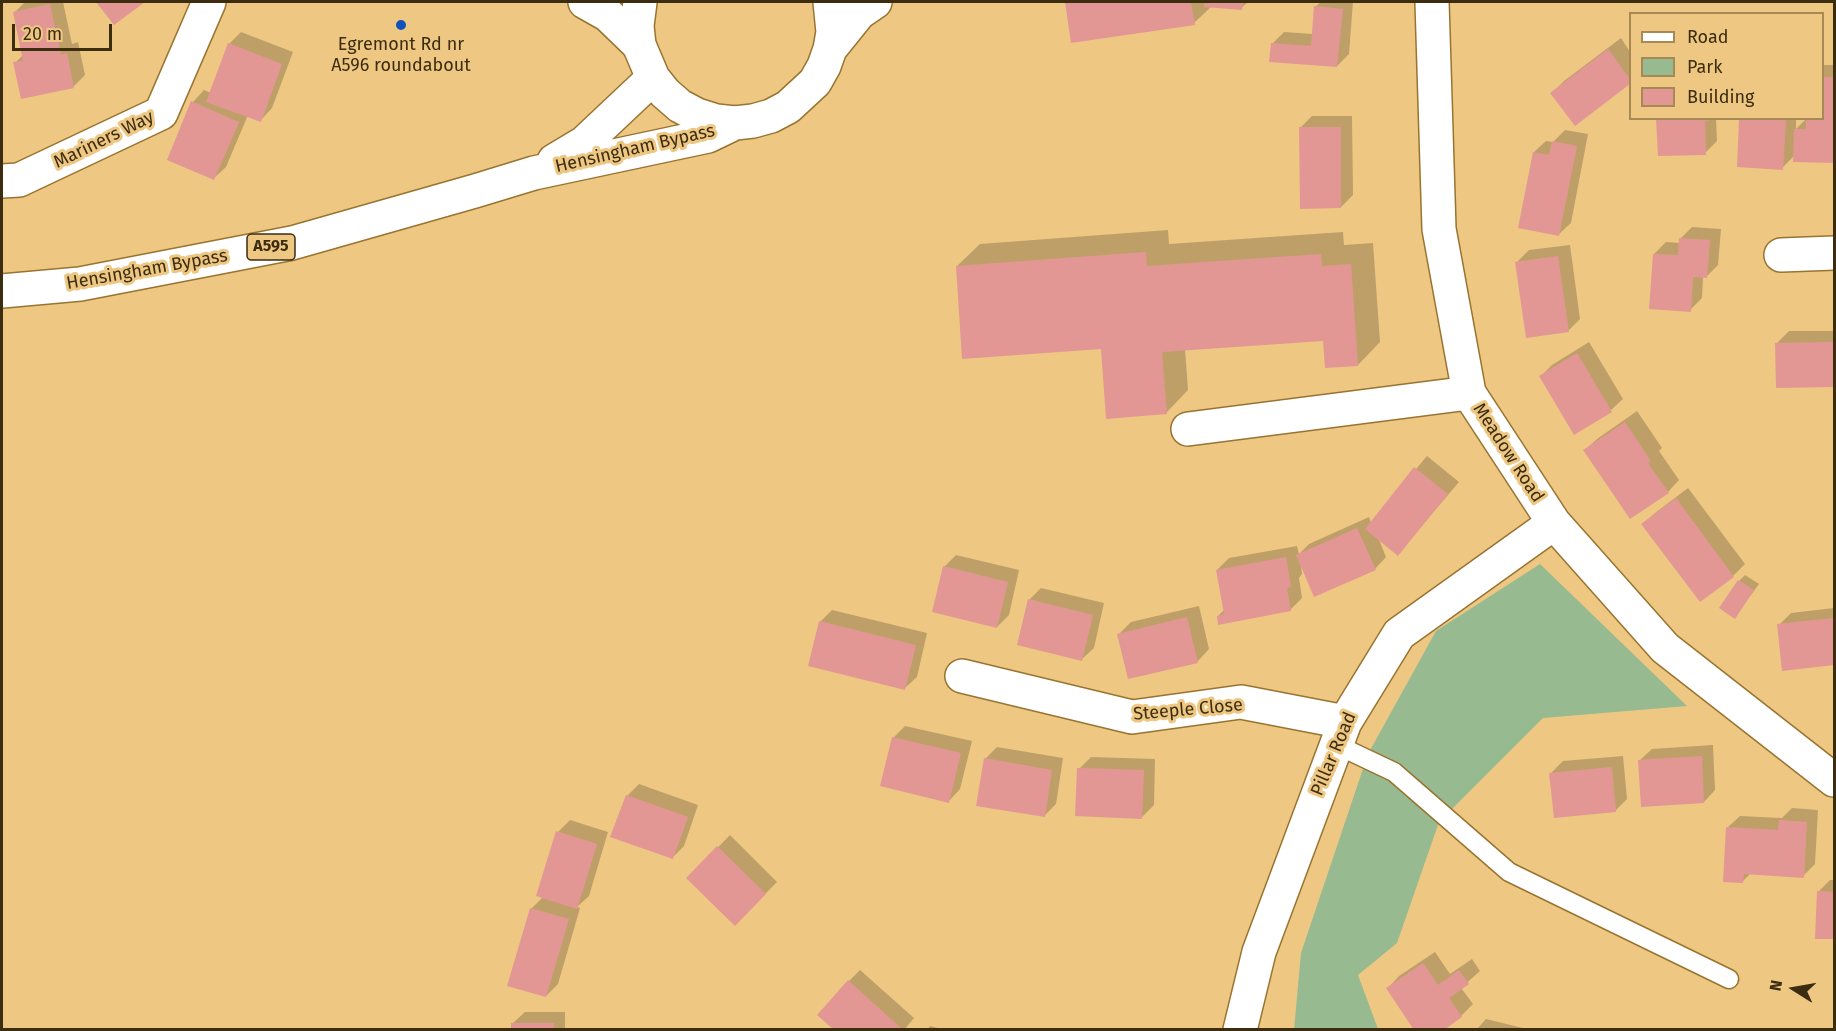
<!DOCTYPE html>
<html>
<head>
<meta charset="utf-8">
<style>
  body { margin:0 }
  #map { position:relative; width:1836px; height:1031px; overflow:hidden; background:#eec783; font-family:"Fira Sans",sans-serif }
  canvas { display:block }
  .frame { position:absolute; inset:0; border:3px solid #3c2d11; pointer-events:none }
  .legend { position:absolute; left:1629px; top:12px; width:195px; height:108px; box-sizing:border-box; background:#eec783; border:2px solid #a78955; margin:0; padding:8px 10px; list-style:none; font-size:18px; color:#3c2d11 }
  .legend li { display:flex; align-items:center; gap:12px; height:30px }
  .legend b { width:30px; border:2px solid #a78955 }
  .north { position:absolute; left:1764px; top:959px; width:60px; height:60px; -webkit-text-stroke:4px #eec783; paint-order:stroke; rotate:281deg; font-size:16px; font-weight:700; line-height:24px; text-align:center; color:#3c2d11 }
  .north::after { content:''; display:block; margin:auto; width:21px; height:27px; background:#3c2d11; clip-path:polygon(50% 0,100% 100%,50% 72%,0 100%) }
  .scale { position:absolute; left:12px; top:24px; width:100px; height:27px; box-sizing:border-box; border:3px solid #3c2d11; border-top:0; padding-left:8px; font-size:18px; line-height:21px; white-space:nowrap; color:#3c2d11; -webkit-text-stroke:4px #eec783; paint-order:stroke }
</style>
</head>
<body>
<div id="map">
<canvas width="1836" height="1031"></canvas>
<div class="frame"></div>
<ul class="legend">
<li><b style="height:8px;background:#fff"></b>Road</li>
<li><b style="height:16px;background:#97ba91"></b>Park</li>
<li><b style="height:16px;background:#e39795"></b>Building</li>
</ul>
<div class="north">N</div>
<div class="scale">20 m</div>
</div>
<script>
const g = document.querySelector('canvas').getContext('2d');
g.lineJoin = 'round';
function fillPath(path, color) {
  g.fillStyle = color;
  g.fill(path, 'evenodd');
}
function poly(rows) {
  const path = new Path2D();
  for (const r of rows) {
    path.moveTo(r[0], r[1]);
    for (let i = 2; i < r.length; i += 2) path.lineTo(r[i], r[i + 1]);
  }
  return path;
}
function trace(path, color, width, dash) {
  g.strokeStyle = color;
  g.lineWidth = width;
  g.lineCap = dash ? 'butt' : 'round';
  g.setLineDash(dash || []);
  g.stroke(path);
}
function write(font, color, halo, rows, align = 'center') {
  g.font = font + ' "Fira Sans",sans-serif';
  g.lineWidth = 6;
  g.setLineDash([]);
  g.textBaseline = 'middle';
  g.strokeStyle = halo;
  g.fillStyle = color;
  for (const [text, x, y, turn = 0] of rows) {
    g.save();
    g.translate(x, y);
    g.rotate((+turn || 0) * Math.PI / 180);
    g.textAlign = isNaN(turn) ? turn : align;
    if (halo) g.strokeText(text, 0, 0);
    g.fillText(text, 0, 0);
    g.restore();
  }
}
fillPath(poly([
  [1540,564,1687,706,1543,718,1439,822,1397,943,1358,975,1378,1029,1294,1030,1301,953,1368,754,1436,631]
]), '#97ba91');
fillPath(poly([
  [25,2,63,2,72,44,78,42,85,75,73,87,15,63,23,55,15,12],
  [98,2,142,2,115,23],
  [1066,2,1248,2,1241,8,1212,6,1194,23,1072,41],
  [1321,2,1353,2,1349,54,1337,66,1272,44,1284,32,1313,34,1315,7],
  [241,32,293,52,272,108,261,120,248,115,226,167,214,178,193,102,204,90,211,93,229,44],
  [1621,38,1630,52,1630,82,1575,124,1552,93,1564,81],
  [2,63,3,63,3,99,2,101],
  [1822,65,1834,65,1834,161,1795,160,1795,155,1782,168,1741,118,1796,118,1796,129,1807,118,1822,118],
  [1312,116,1352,116,1353,195,1341,207,1300,128],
  [1658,118,1716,118,1717,141,1705,153],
  [1565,130,1588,134,1571,223,1559,234,1534,152,1546,141,1553,142],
  [1692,227,1721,229,1718,265,1706,277,1703,277,1702,298,1690,310,1654,254,1666,242,1680,243,1680,239],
  [1168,230,1169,244,1343,232,1344,245,1373,243,1380,342,1358,365,1324,339,1185,349,1188,390,1166,413,1103,347,957,266,980,244],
  [1570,245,1580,319,1568,331,1517,262,1529,250],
  [1789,331,1834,331,1834,385,1778,386,1777,343],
  [1589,342,1623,399,1611,410,1541,376,1552,365],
  [1637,411,1662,448,1659,451,1679,480,1668,492,1585,450,1597,439],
  [1427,456,1459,482,1398,554,1378,537,1386,557,1375,569,1301,566,1302,574,1299,578,1302,598,1290,610,1218,616,1224,610,1217,570,1229,558,1297,546,1299,554,1309,544,1369,517,1371,523],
  [1688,488,1745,564,1733,576,1643,524,1655,513],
  [956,555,1019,570,1009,615,997,627,944,567],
  [1745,575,1759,584,1735,617,1739,581],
  [1041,588,1104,603,1094,648,1082,659,1029,600],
  [1199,606,1209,649,1198,661,1119,634,1131,622],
  [1834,608,1834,663,1784,669,1779,625,1791,613],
  [832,610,927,633,917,677,905,688,820,622],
  [905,726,972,741,960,789,949,801,882,785,894,737],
  [1713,745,1715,790,1704,802,1640,760,1652,749],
  [997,747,1063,758,1056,804,1044,816,985,759],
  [1623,756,1627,799,1616,810,1551,773,1563,761],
  [1091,757,1155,759,1154,805,1142,817,1079,769],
  [639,784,698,805,684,846,672,858,627,796],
  [1792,808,1818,810,1815,864,1803,876,1751,873,1742,882,1728,827,1740,816,1782,818],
  [570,820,608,832,589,896,577,907,580,908,558,984,546,996,531,909,543,897,558,832],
  [730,835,777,882,735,924,688,878],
  [1830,880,1834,880,1834,938,1816,937,1818,892],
  [1435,952,1450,974,1472,959,1480,971,1461,988,1473,1004,1461,1016,1388,988,1399,976],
  [860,970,914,1018,904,1030,836,1030,849,981],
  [525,1012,565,1012,565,1030,513,1030,513,1023],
  [1486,1019,1531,1030,1476,1030],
  [930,1026,945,1030,927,1030]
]), '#0003');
fillPath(poly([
  [96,2,145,2,114,25],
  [1065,2,1191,2,1195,25,1071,43],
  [1204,2,1243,2,1242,10,1204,7],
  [50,4,61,55,67,53,74,88,21,99,13,62,23,61,13,12],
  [1314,6,1343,9,1337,67,1269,62,1271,43,1311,46],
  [228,43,282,64,261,122,206,102],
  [1608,49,1630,79,1630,84,1575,126,1550,93],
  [1822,77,1834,77,1834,163,1793,162,1794,129,1806,129,1806,118,1822,118],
  [191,101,239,122,214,180,167,160],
  [1656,118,1711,118,1711,120,1705,121,1706,155,1658,156],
  [1739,118,1786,118,1783,170,1737,167],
  [1299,127,1341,127,1341,208,1300,209],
  [1552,141,1577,146,1559,236,1518,228,1533,152,1549,155],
  [1679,238,1710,240,1707,278,1693,277,1691,312,1649,309,1653,254,1678,255],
  [1146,252,1147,266,1321,254,1322,266,1351,264,1358,366,1325,368,1323,341,1162,352,1167,414,1106,419,1101,349,962,359,956,266],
  [1558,256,1569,332,1526,338,1515,262],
  [1834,342,1834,387,1776,388,1775,343],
  [1577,353,1612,412,1574,435,1539,376],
  [1625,422,1651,461,1648,463,1669,493,1630,519,1583,450],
  [1414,467,1448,494,1398,556,1365,529],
  [1676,498,1734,577,1700,602,1641,524],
  [1357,528,1376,570,1314,597,1296,555],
  [1286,557,1291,587,1287,588,1291,611,1218,625,1217,616,1224,614,1216,570],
  [943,566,1008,582,997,628,932,612],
  [1738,580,1754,590,1735,619,1719,608],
  [1028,599,1093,615,1082,661,1017,645],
  [1187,617,1198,663,1128,679,1117,634],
  [1834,618,1834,665,1782,671,1777,624],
  [819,621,916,645,905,690,808,666],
  [892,737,961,753,949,803,880,786],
  [1702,756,1704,803,1641,807,1638,760],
  [984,758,1052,770,1045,817,976,806],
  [1612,767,1616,812,1554,818,1549,773],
  [1077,768,1144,770,1142,819,1075,816],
  [626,795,688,817,673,859,610,837],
  [1779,820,1807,822,1804,878,1744,874,1743,883,1723,882,1726,827,1778,830],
  [556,831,597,844,577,909,536,896],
  [717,846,766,894,735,926,686,878],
  [1817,891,1834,892,1834,939,1815,939],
  [530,908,569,919,546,997,507,986],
  [1423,963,1438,985,1459,970,1469,984,1449,998,1462,1017,1444,1030,1414,1030,1386,988],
  [848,980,903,1030,834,1030,817,1015],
  [511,1023,554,1023,554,1030,511,1030]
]), '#e39795');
const service = poly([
  [1337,745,1394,772,1509,872,1729,979]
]);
const minor = poly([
  [1432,2,1439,229,1469,393,1554,523,1665,648,1834,780],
  [2,181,19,180,161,113,209,2],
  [1781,255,1834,253],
  [1188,429,1469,393],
  [962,676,1132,717,1241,702,1345,722],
  [1240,1030,1259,952,1345,722,1399,634,1554,523]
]);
const secondary = poly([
  [585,2,608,15,639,45]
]);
const trunk = poly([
  [640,2,637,26,639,45,653,78,665,93,680,106,697,115,716,121,735,123,753,121,771,116,788,107,815,82,824,66,830,49,833,32,830,2],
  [830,49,859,13,875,2],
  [554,161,584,143,653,78],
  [2,291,80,284,292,243,475,191,534,173,708,136,735,123]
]);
trace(service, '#987430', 21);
trace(minor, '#987430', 36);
trace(secondary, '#987430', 36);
trace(trunk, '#987430', 36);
trace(service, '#fff', 18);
trace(minor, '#fff', 33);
trace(secondary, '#fff', 33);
trace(trunk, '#fff', 33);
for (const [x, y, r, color] of [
  [401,25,6,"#1251bc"]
]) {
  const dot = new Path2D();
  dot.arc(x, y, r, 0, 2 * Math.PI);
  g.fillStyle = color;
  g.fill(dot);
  trace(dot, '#eec783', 2);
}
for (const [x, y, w] of [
  [271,247,48]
]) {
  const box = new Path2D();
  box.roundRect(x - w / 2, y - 13, w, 26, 4.5);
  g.fillStyle = '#eec783';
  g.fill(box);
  trace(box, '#3c2d11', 1.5);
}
write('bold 16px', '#3c2d11', null, [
  ["A595",271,247]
]);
write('18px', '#3c2d11', '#eec783', [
  ["Egremont Rd nr",401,45],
  ["A596 roundabout",401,66]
]);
write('18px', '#3c2d11', '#eec783', [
  ["Mariners Way",104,140,-26],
  ["Hensingham Bypass",635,149,-13],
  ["Hensingham Bypass",147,270,-10],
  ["Meadow Road",1508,453,57],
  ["Steeple Close",1188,710,-5],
  ["Pillar Road",1334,754,-67]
]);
</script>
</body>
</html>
